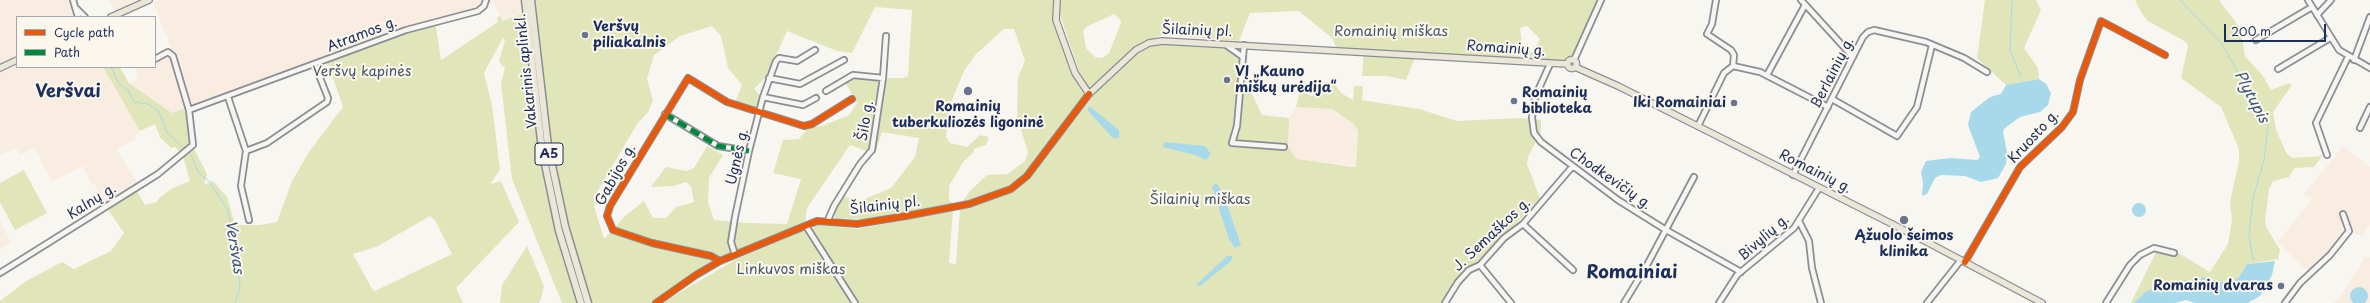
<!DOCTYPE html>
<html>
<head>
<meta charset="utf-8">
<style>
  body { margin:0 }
  #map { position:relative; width:2370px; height:303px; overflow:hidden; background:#f8f6f0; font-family:"Playpen Sans",sans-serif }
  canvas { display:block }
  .legend { position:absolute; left:16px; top:16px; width:140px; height:52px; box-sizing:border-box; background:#fbf7ec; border:1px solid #a1a7b3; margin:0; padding:5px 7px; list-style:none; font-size:12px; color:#1b2f5e }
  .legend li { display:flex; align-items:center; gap:8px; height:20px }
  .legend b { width:20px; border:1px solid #a1a7b3 }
  .scale { position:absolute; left:2224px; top:24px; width:102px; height:18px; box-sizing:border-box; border:2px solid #1b2f5e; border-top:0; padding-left:5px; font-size:12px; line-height:14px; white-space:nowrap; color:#1b2f5e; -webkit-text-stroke:3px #fbf7ec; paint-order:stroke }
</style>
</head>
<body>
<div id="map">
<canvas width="2370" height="303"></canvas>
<ul class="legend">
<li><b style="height:5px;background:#e8590c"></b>Cycle path</li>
<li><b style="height:5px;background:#00873e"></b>Path</li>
</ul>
<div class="scale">200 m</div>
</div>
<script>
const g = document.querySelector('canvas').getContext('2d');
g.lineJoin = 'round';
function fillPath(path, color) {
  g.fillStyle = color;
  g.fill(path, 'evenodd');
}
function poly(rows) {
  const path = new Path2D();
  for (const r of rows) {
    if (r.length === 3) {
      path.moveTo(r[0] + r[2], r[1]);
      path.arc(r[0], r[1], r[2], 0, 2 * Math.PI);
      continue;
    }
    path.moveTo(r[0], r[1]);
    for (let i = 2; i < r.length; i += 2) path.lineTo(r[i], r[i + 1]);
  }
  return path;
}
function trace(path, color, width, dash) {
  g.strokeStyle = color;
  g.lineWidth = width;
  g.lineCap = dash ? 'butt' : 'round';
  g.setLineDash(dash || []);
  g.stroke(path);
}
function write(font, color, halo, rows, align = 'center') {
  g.font = font + ' "Playpen Sans",sans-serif';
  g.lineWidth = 4;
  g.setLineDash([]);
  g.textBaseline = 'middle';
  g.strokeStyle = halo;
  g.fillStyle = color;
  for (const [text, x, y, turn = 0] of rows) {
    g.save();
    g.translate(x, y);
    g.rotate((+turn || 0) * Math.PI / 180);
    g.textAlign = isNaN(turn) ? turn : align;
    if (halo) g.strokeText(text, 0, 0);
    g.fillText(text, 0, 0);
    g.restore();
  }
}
fillPath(poly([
  [0,0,70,0,76,17,17,17,17,56,0,64],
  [109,0,139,0,115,11],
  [158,0,521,0,522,14,502,21,494,3,486,3,482,8,435,21,315,65,172,113,129,83,139,78,135,70,142,67,155,67,155,61,168,55,171,48,153,2],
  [17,64,17,67,103,67,140,131,136,135,135,140,116,149,138,183,105,204,94,183,91,184,83,166,52,182,34,148,20,155,16,148,0,156,0,72],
  [1296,107,1332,109,1354,124,1358,130,1356,166,1297,159,1288,147,1289,118],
  [2343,146,2370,167,2370,225,2362,237,2349,231,2310,273,2278,242,2312,199,2304,194],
  [0,220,11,242,0,249],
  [2365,257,2370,257,2370,303,2333,303,2338,300]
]), '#f9ede2');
fillPath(poly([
  [535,0,1055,0,1053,16,1076,82,1085,95,1032,167,1015,184,965,203,963,201,969,192,987,175,1008,174,1025,161,1028,152,1017,117,1018,77,1025,61,1014,29,1004,29,976,54,964,71,949,107,946,137,950,143,967,147,980,135,989,137,986,145,974,149,973,153,963,162,949,186,949,200,953,204,947,207,870,220,835,218,835,211,844,196,860,201,891,188,915,157,919,138,882,132,875,154,850,145,807,208,805,223,721,257,717,257,651,303,592,303,575,250,551,148],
  [875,7,912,10,908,76,903,78,854,78,845,82,857,103,849,115,822,126,808,128,799,139,783,140,773,173,801,179,787,224,747,223,714,220,708,202,709,178,723,155,707,146,694,168,686,171,666,167,651,187,674,186,686,182,691,186,694,202,676,207,666,218,653,218,644,201,625,216,604,239,594,206,596,194,637,124,648,112,653,101,647,79,654,55,680,36,712,26,721,36,728,68,742,85,735,103,757,111,760,95,754,89,766,77,787,31,837,51,852,53],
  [1059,0,1598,0,1574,52,1567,59,1557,63,1528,60,1526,56,1528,51,1534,52,1540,39,1527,26,1520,28,1523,53,1519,59,1417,53,1406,80,1387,76,1362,76,1364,50,1337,49,1332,38,1299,11,1250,13,1239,41,1162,35,1140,44,1127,53,1091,90,1081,77,1060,15],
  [1114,14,1120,19,1121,23,1109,53,1102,58,1095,57,1086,48,1083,31,1088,26],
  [1985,0,2036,0,2041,10,2024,48,2038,68,2039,79,2006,85,1977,58],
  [2135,0,2219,0,2240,28,2245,56,2263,76,2271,90,2289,83,2292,85,2273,112,2276,130,2287,154,2293,158,2322,156,2314,167,2294,168,2289,177,2273,181,2269,189,2265,222,2267,228,2280,250,2278,259,2247,264,2239,277,2234,280,2221,282,2207,277,2145,292,2134,303,2131,303,2158,248,2161,246,2175,251,2210,272,2228,244,2232,219,2230,202,2239,161,2239,149,2221,107,2181,78,2188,46,2186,42,2148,21,2142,14],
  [528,8,530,8,547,159,569,251,585,303,567,252,551,188,541,128],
  [522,14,531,98,545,188,562,257,577,303,562,303,512,179,501,83,505,68,499,62,505,40,503,38,484,73,492,105,500,170,490,184,501,181,519,222,456,288,463,303,0,303,0,301,26,281,62,262,74,269,111,251,124,233,107,208,136,190,145,205,157,202,159,198,171,189,190,181,183,156,175,147,171,148,160,137,155,124,140,131,103,67,120,67,129,83,172,113,186,108,191,143,207,174,204,185,213,181,227,197,235,225,260,225,277,222,292,181,309,152,343,107,327,61,435,21,441,60,498,22,497,17,501,16,502,21],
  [430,216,436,222,452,254,375,291,372,289,353,254,378,246],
  [1168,43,1221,47,1242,59,1245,79,1262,115,1289,118,1288,147,1297,159,1354,167,1356,166,1358,131,1354,124,1332,109,1296,107,1300,91,1312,96,1317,91,1315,83,1333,82,1341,93,1353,100,1354,86,1363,86,1362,100,1419,109,1457,121,1520,118,1541,120,1541,131,1528,157,1527,164,1540,198,1444,303,858,303,812,230,814,227,818,225,858,229,953,211,949,263,956,264,960,209,1013,192,1041,164,1096,92,1124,64,1140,51,1152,45],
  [24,170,47,213,15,230,0,202,0,183],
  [802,231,805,232,852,303,662,303,735,260],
  [527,246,544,286,541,299,539,303,500,303,502,285]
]), '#e0e6b9');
fillPath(poly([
  [2039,79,2046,84,2051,93,2048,105,2040,112,2020,117,2005,128,2003,131,2007,153,2006,164,1998,178,1981,182,1965,176,1941,175,1935,178,1927,194,1922,196,1923,183,1921,172,1926,161,1951,158,1977,160,1980,157,1968,125,1971,112,1990,97,2001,94,2006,85],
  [1089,106,1119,130,1119,138,1113,138,1088,111],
  [1164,142,1205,146,1211,154,1206,160,1195,155,1163,147],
  [1216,183,1223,193,1241,245,1235,248,1229,239,1212,187],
  [2139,210,7],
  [1227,256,1233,256,1231,261,1200,286,1196,285],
  [2275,261,2272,275,2265,288,2260,296,2248,303,2195,303,2186,300,2175,303,2134,303,2145,292,2154,288,2186,280,2198,281,2203,277,2221,282,2234,280,2239,277,2247,264],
  [2359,296,9]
]), '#a8d9ea');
trace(poly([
  [2012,0,2010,51,2021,77],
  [2180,0,2222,44,2268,126,2264,160,2253,198,2249,235,2253,260],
  [111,67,119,84,128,90,134,102,148,104,159,112,167,133,186,150],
  [191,155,198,172,210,182,228,211,235,240,240,287,235,303]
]), '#a8d9ea', 1);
const minor = poly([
  [73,0,78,17],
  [1716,0,1712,24,1707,34,1731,50,1734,55,1733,66],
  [1801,0,1853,57],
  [2308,0,2339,50,2370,68],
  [77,9,85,17],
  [2317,15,2331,0],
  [2256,40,2312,7],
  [1226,45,1243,57],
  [1244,45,1237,126,1232,143,1284,147],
  [1574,60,1601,0],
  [2354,60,2370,17],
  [1550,64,1536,95,1533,106,1532,118,1534,133,1541,142,1618,200,1666,230,1741,272],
  [2278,69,2330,38],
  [1767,75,1805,5],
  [769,78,800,84,844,60],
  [826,91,853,75,883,78],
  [228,97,246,151],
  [763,97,803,105,816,98],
  [1832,99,1897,136,1917,107,1932,45],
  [189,110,406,30,478,11,484,6,486,0],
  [665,114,718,146,749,151],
  [1698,126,1724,73,1733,66,1760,72,1828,107],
  [2360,128,2370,107],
  [2327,155,2316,123,2348,57],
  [1793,175,1863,37,1868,32,1874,30,1926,42,1964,58,1987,72],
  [249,220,241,186,246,151,267,143,327,102,328,98,315,65],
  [828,220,834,206,860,164,872,150,883,78,886,36],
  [1799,221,1809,241,1812,268,1821,303],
  [1523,224,1573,270],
  [806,226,855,303],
  [735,255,731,242,735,217,749,151,763,97,776,61,779,58,797,61,815,50],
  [720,261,711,256,652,243,613,230,607,216,610,206,688,78,727,102,804,126,812,124,852,99],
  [1965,262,2020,167,2062,127,2073,112,2080,80,2101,21,2165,55],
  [1480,265,1511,303],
  [0,273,158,174,193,145,189,110,173,56,168,52,155,59],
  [656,303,696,275,720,261,817,221,857,224,906,216,969,204,1011,189,1027,176,1089,94],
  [1445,303,1458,282,1469,270,1480,265,1504,238,1523,224,1572,167],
  [1624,303,1647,265,1694,177],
  [1719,303,1737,275,1794,228,1819,188],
  [1927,303,1961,260],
  [2106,303,2130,265,2140,255,2154,248,2174,253],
  [2285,303,2300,283,2330,255,2349,231,2343,214]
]);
const major = poly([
  [1057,0,1056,20,1075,73,1089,94,1136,50,1149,43,1162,41,1567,64],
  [111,17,149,0],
  [1572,64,4.5],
  [1575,67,1618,86,1908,232,2042,303],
  [0,68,17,60]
]);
const highway = poly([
  [525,0,542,150,559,231,581,303],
  [531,0,548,146,565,226,588,303]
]);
trace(minor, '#8b8e94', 8);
trace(major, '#8b8e94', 8);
trace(highway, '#8b8e94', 9);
trace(minor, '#f6f5f1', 4.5);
trace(major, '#ebe7d8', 5.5);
trace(highway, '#ebe7d8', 6);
trace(poly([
  [665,114,718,146,749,151]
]), '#00873e', 5, [10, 5]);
trace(poly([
  [720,261,711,256,652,243,613,230,607,216,610,206,688,78,727,102,804,126,812,124,852,99],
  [1965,262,2020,167,2062,127,2073,112,2080,80,2101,21,2165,55],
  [656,303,696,275,720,261,817,221,857,224,906,216,969,204,1011,189,1027,176,1089,94]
]), '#e8590c', 6);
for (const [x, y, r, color] of [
  [585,35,4,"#687591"],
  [1227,80,4,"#687591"],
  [968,91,5,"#687591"],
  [1514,101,4,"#687591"],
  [1734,103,4,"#687591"],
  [1904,220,5,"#687591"],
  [2281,286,4,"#687591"]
]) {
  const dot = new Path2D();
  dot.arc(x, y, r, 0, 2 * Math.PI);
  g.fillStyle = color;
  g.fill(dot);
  trace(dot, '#fbf7ec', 1.5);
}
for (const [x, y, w] of [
  [549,154,28]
]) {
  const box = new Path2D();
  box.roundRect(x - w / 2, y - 11, w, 22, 3);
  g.fillStyle = '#fbf7ec';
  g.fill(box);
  trace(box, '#1b2f5e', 1);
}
write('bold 13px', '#1b2f5e', null, [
  ["A5",549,154]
]);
write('bold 14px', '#1b2f5e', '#fbf7ec', [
  ["Veršvų",593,27],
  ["piliakalnis",593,43],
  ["VĮ „Kauno",1235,72],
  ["miškų urėdija“",1235,88],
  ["Romainių",1522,93],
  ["biblioteka",1522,109],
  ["Iki Romainiai",1726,103,"right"],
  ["Romainių",968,107,"center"],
  ["tuberkuliozės ligoninė",968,123,"center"],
  ["Ąžuolo šeimos",1904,236,"center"],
  ["klinika",1904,252,"center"],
  ["Romainių dvaras",2273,286,"right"]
], 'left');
write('14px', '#1b2f5e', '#fbf7ec', [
  ["Šilainių pl.",1197,31,2],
  ["Atramos g.",362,35,-21],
  ["Romainių g.",1506,49,4],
  ["Vakarinis aplinkl.",527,71,-96],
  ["Berlainių g.",1833,73,-63],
  ["Šilo g.",866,121,-81],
  ["Kruosto g.",2034,137,-47],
  ["Ugnės g.",738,157,-77],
  ["Romainių g.",1815,172,27],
  ["Gabijos g.",616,175,-61],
  ["Chodkevičių g.",1610,179,35],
  ["Kalnų g.",92,202,-32],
  ["Šilainių pl.",885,206,-7],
  ["J. Semaškos g.",1492,235,-43],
  ["Bivylių g.",1764,238,-41]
]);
write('14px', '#475a6a', '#fbf7ec', [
  ["Romainių miškas",1391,32],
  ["Veršvų kapinės",362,72],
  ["Šilainių miškas",1200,200],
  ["Linkuvos miškas",791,270]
]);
write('italic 15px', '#365680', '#fbf7ec', [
  ["Plytupis",2251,97,62],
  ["Veršvas",234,247,81]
]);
write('bold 18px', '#1b2f5e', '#fbf7ec', [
  ["Veršvai",68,92],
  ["Romainiai",1632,273]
]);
</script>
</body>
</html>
